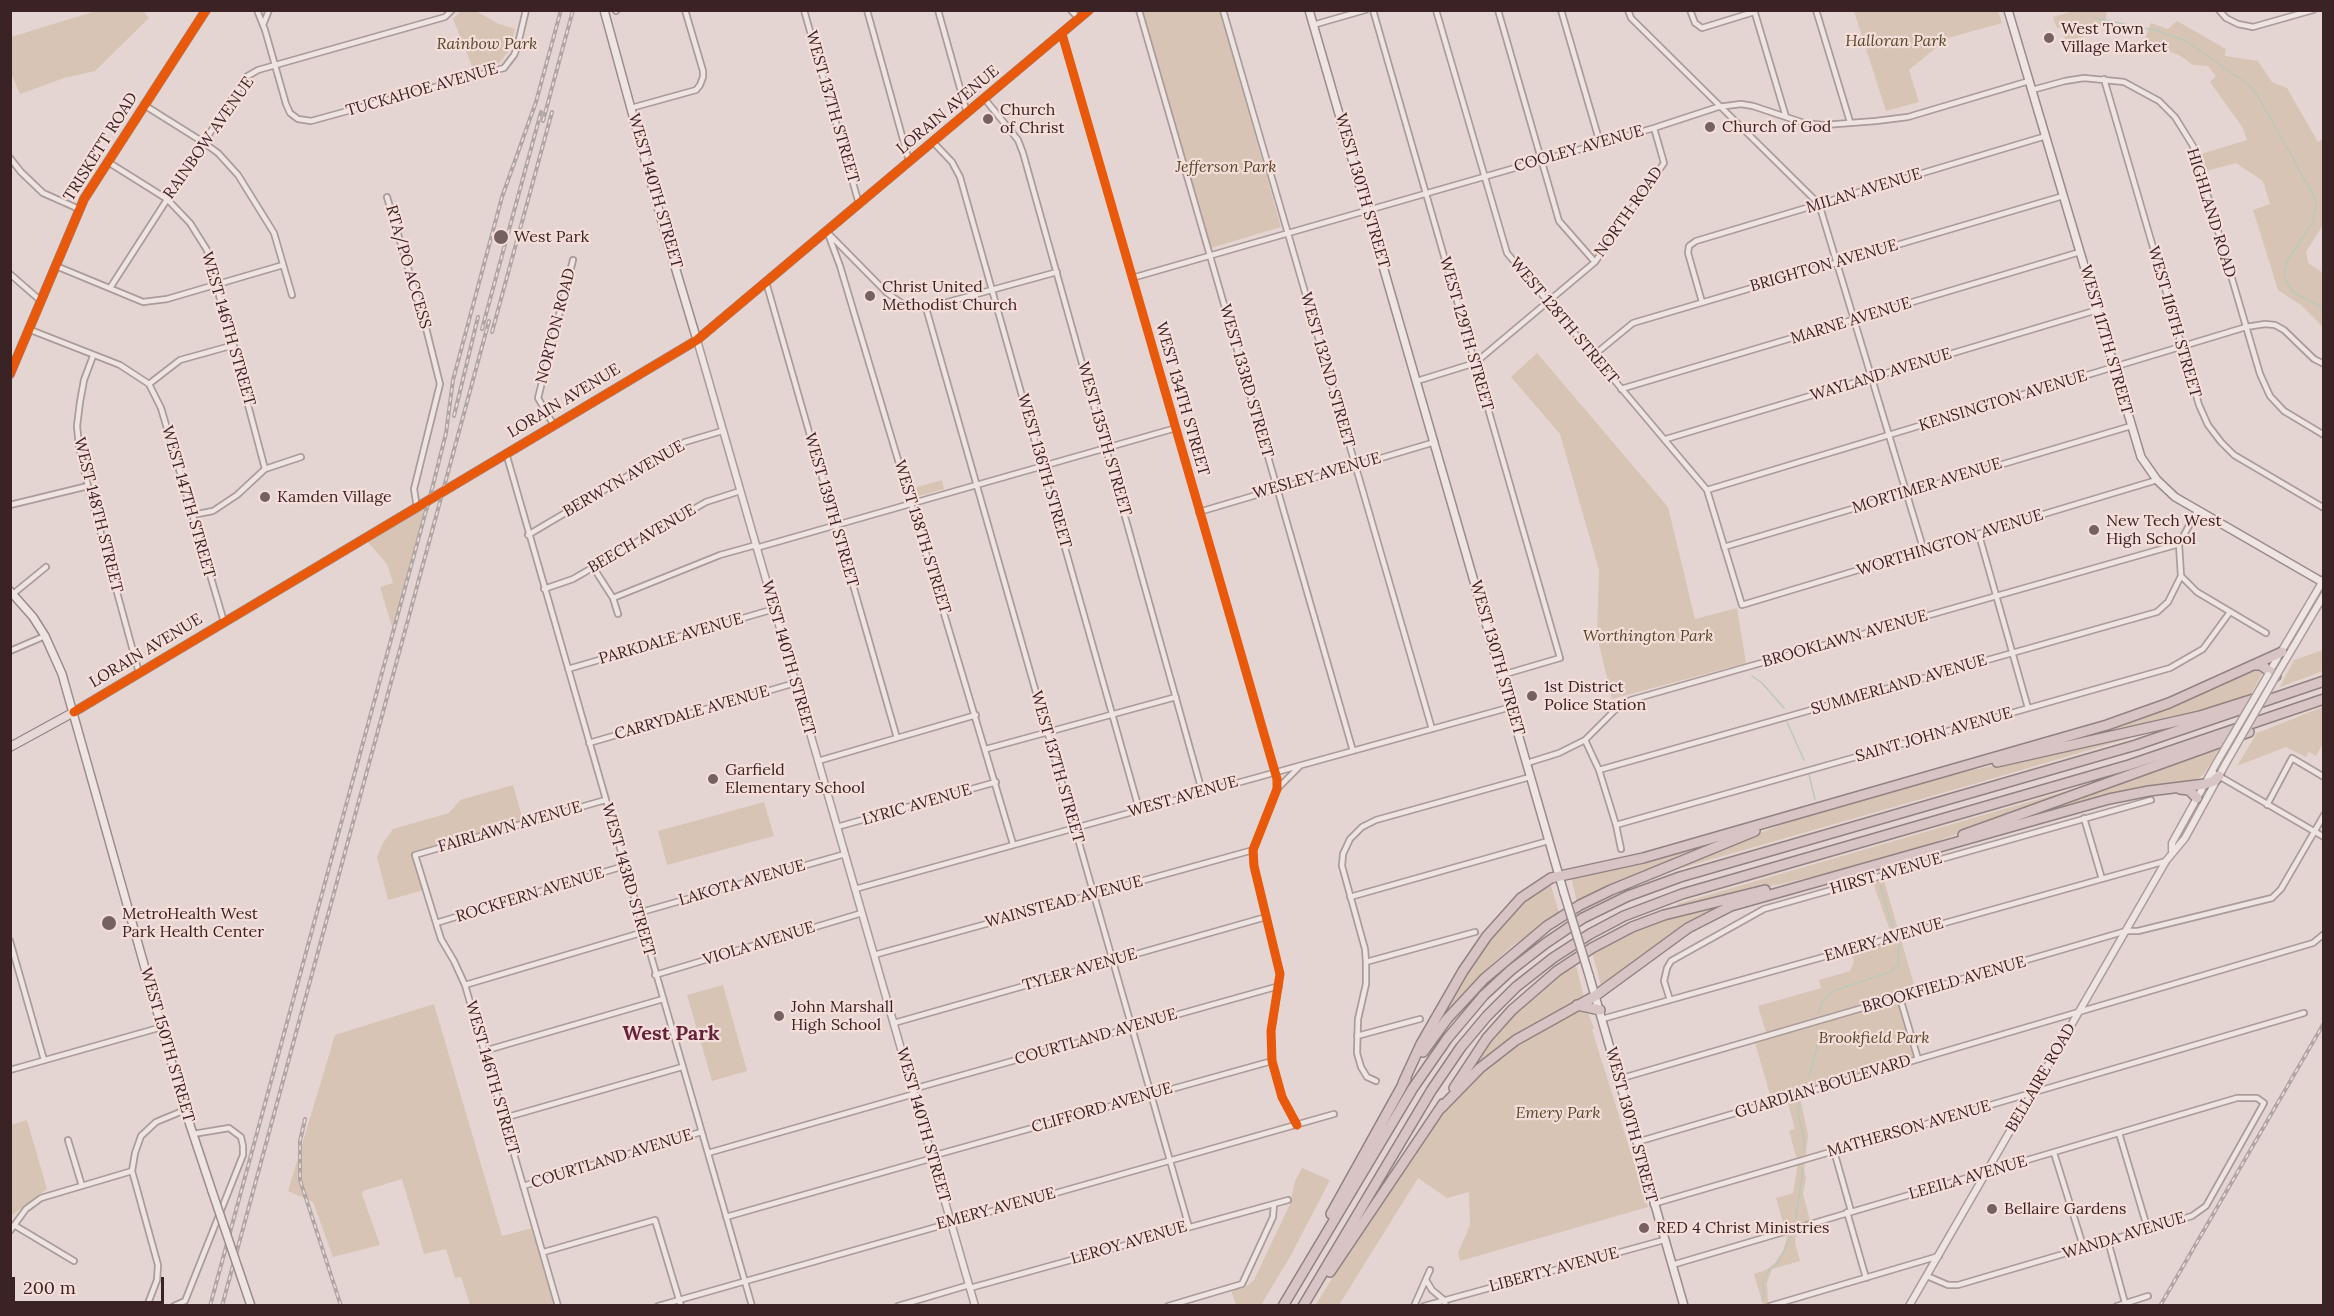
<!DOCTYPE html>
<html>
<head>
<meta charset="utf-8">
<style>
  body { margin:0 }
  #map { position:relative; width:2334px; height:1316px; overflow:hidden; background:#e5d5d2; font-family:Lora,serif }
  canvas { display:block }
  .frame { position:absolute; inset:0; border:12px solid #3b2224; pointer-events:none }
  .scale { position:absolute; left:12px; top:1277px; width:152px; height:27px; box-sizing:border-box; border:3px solid #3b2224; border-top:0; padding-left:8px; font-size:18px; line-height:21px; white-space:nowrap; color:#3b2224; -webkit-text-stroke:4px #f5deda; paint-order:stroke }
</style>
</head>
<body>
<div id="map">
<canvas width="2334" height="1316"></canvas>
<div class="frame"></div>
<div class="scale">200 m</div>
</div>
<script>
const g = document.querySelector('canvas').getContext('2d');
g.lineJoin = 'round';
function fillPath(path, color) {
  g.fillStyle = color;
  g.fill(path, 'evenodd');
}
function poly(rows) {
  const path = new Path2D();
  for (const r of rows) {
    path.moveTo(r[0], r[1]);
    for (let i = 2; i < r.length; i += 2) path.lineTo(r[i], r[i + 1]);
  }
  return path;
}
function trace(path, color, width, dash) {
  g.strokeStyle = color;
  g.lineWidth = width;
  g.lineCap = dash ? 'butt' : 'round';
  g.setLineDash(dash || []);
  g.stroke(path);
}
function write(font, color, halo, rows, align = 'center') {
  g.font = font + ' Lora,serif';
  g.lineWidth = 4.5;
  g.setLineDash([]);
  g.textBaseline = 'middle';
  g.strokeStyle = halo;
  g.fillStyle = color;
  for (const [text, x, y, turn = 0] of rows) {
    g.save();
    g.translate(x, y);
    g.rotate((+turn || 0) * Math.PI / 180);
    g.textAlign = isNaN(turn) ? turn : align;
    if (halo) g.strokeText(text, 0, 0);
    g.fillText(text, 0, 0);
    g.restore();
  }
}
fillPath(poly([
  [99,10,143,11,149,18,95,71,64,78,20,94,11,73,11,37],
  [461,11,476,11,499,24,515,29,509,51,499,63,474,71,453,19],
  [1143,11,1220,11,1281,227,1211,248],
  [1854,11,1998,11,2002,23,1948,38,1909,70,1919,102,1886,111],
  [2074,11,2107,11,2104,26,2087,32,2069,52,2061,27,2057,28,2053,17],
  [2177,21,2226,49,2225,56,2258,61,2272,82,2287,88,2318,142,2323,139,2323,225,2306,252,2308,263,2323,273,2323,327,2301,305,2278,290,2253,210,2270,204,2263,181,2236,163,2203,172,2198,155,2247,140,2243,128,2210,82,2216,76,2208,66,2193,65,2179,55,2144,42,2151,23,2168,29],
  [1537,353,1668,507,1695,619,1737,608,1746,663,1612,699,1597,636,1599,570,1560,434,1511,377],
  [942,480,944,489,915,497,913,488],
  [430,504,394,633,380,587,393,583,387,564,366,540],
  [2323,650,2323,671,2280,687,2294,660],
  [2258,667,2263,670,2262,674,2249,697,2130,730,2036,750],
  [2323,707,2323,743,2316,756,2309,752,2306,757,2286,747,2237,766,2257,733],
  [2133,735,2133,737,1984,781,1674,870,1673,867,1801,817,1946,776],
  [2221,746,2204,774,2196,780,2140,788,2005,825,2052,806],
  [513,785,523,820,412,852,424,890,388,900,377,857,383,843,393,829,449,813,460,800],
  [2073,789,2075,791,1921,847,1885,858,1829,873,1710,900,1678,907,1677,904],
  [764,802,774,836,667,865,658,831],
  [1724,839,1621,881,1577,903,1571,876,1643,863,1697,845],
  [1883,877,1915,988,1766,1033,1758,1006,1821,988,1819,980,1850,971,1854,962,1851,951,1893,939,1872,880],
  [1550,882,1559,913,1511,947,1491,965,1456,1002,1433,1029,1474,957,1527,897],
  [1759,894,1720,908,1607,983,1601,985,1592,952,1656,921],
  [1575,962,1584,997,1507,1042,1472,1071,1470,1069,1492,1037,1533,993],
  [723,985,747,1071,712,1081,687,995],
  [1898,1000,1915,1057,1771,1098,1755,1043],
  [434,1004,502,1236,533,1228,555,1305,470,1305,461,1277,455,1278,446,1249,424,1254,402,1179,363,1191,362,1194,380,1245,333,1257,313,1202,288,1191,335,1035],
  [1583,1009,1588,1013,1594,1028,1592,1030,1648,1207,1460,1261,1458,1253,1470,1225,1469,1192,1447,1198,1418,1178,1339,1305,1315,1306,1348,1252,1432,1128,1453,1101,1503,1054,1575,1010],
  [1800,1097,1808,1135,1804,1170,1806,1178,1803,1194,1810,1220,1798,1224,1795,1242,1800,1261,1772,1269,1767,1283,1768,1305,1763,1305,1754,1274,1766,1270,1775,1263,1783,1251,1787,1237,1776,1198,1793,1193,1798,1163,1789,1131,1795,1129,1787,1100],
  [27,1120,47,1189,11,1216,11,1125],
  [1302,1168,1330,1180,1291,1255,1261,1305,1236,1305,1231,1290,1247,1286,1254,1280,1290,1204,1295,1181]
]), '#d7c4b5');
trace(poly([
  [2095,18,2158,31,2186,41,2249,85,2259,98,2315,198,2316,207,2312,223,2287,261,2284,273,2285,279,2293,292,2324,308],
  [1752,676,1762,683,1784,708],
  [1787,722,1804,760],
  [1809,775,1815,799],
  [1880,885,1893,929],
  [1819,1012,1822,1001,1833,991,1890,972,1898,965,1899,944],
  [1809,1077,1821,1033],
  [1799,1101,1798,1114,1804,1138,1804,1150],
  [1796,1218,1803,1169],
  [1762,1299,1764,1294,1763,1281,1769,1270,1777,1264,1793,1234]
]), '#bcc8b9', 1.5);
const minor = poly([
  [257,10,265,30,286,104,290,113,298,119,311,121,504,68,514,55,517,48,526,10],
  [804,10,859,204],
  [867,10,909,161],
  [938,10,967,113],
  [1071,10,1079,19],
  [1139,10,1353,751],
  [1223,10,1432,729],
  [1373,10,1560,658,1502,675],
  [1436,10,1507,253,1707,490,1742,605,2157,480],
  [1498,10,1559,221,1595,262],
  [1561,10,1600,143],
  [1628,10,1631,18,1819,204,1924,551],
  [1690,10,1695,23,1702,28,1754,12],
  [1754,10,1786,117],
  [1816,10,1850,122],
  [2219,10,2226,18,2238,24,2253,27,2313,10],
  [616,11,617,10],
  [263,25,269,10],
  [1313,25,1365,10],
  [1062,34,1277,779,1277,789,1253,850,1254,866,1280,974,1271,1031,1272,1061,1282,1097,1297,1125],
  [2104,79,2199,405,2208,425,2221,442,2234,455,2324,508],
  [2032,90,2065,81,2084,78,2124,82,2159,101,2175,117,2193,146,2260,374,2270,396,2284,411,2324,435],
  [984,98,1018,140,1023,153,1202,791],
  [144,105,203,142,218,153,238,175,274,233,292,295],
  [631,108,696,90,700,85,703,77,703,71,685,10],
  [933,142,952,162,960,177,1139,809],
  [10,158,21,172,43,193,79,209],
  [108,162,167,199,190,223,207,250,265,469],
  [387,197,427,332,440,384,414,489,417,508],
  [827,231,840,266,1013,844],
  [827,232,887,293,903,304,914,308,926,308,1057,272],
  [56,266,143,302,167,299,283,265],
  [10,274,41,301],
  [1132,278,1654,128,1718,107,1741,104,1753,106,1804,123,1824,125,1876,121,1908,117,2029,81],
  [766,282,897,738],
  [110,288,246,77,258,70,445,17,452,10],
  [1702,302,1688,253,1689,246,1696,241,2046,136],
  [926,308,1189,1227],
  [28,329,120,365,149,384,161,408,224,622],
  [1594,355,1633,323,2063,196],
  [93,356,84,380,80,402,77,426,79,447,88,486,139,673],
  [1417,381,1475,363,1595,262,1664,163,1654,128],
  [149,384,180,360,234,345],
  [1621,389,2080,252],
  [553,424,538,398,573,260],
  [1666,439,2097,310],
  [506,453,752,1306],
  [1707,490,2246,327,2265,324,2275,325,2284,330,2314,359,2324,364],
  [10,505,88,486],
  [2197,511,2179,544,2181,576,2197,592,2266,633],
  [1199,512,1435,442],
  [192,515,213,511,237,495,265,469,301,457],
  [528,535,685,442,722,431],
  [1979,535,2028,708],
  [1724,547,2131,426],
  [756,548,1176,428],
  [593,567,613,598,618,614],
  [544,589,573,579,706,502,740,491],
  [13,594,46,567],
  [613,598,720,555,756,545],
  [10,651,45,636],
  [568,669,774,609],
  [1585,740,1599,770,1616,825,1621,849],
  [589,743,795,683],
  [986,749,1176,697],
  [818,761,976,715],
  [1527,763,1559,753,1585,740,1616,709,1631,700,2179,544],
  [1599,770,2157,612,2168,602,2181,576],
  [2212,772,2324,837],
  [1277,789,1300,766],
  [2267,805,2292,758,2324,777],
  [2084,818,2102,879],
  [1616,825,2170,668,2203,649,2230,612],
  [837,827,996,782],
  [855,889,1511,707],
  [1350,897,1548,841],
  [638,913,845,854],
  [436,923,624,866],
  [10,941,44,1060],
  [874,955,1253,850],
  [1366,962,1475,932],
  [655,975,862,913],
  [465,985,644,932],
  [1900,998,1918,1059],
  [1670,1000,1664,981,1667,968,1671,961,1764,909,2151,800],
  [1602,1019,2166,861],
  [894,1023,1266,917],
  [1357,1036,1420,1019],
  [484,1051,663,999],
  [10,1070,162,1027],
  [1619,1079,2126,931,2138,931,2272,898,2281,889,2324,815],
  [1376,1081,1367,1077,1361,1067,1357,1053,1358,1019,1366,984,1366,962,1365,949,1342,866,1343,854,1350,839,1362,827,1376,820,1530,777],
  [913,1089,1279,986],
  [504,1118,682,1067],
  [2119,1133,2148,1230],
  [68,1140,82,1186],
  [1637,1142,2313,943,2324,934],
  [1834,1151,1851,1211],
  [708,1153,914,1094],
  [2054,1153,2084,1249],
  [932,1156,1272,1061],
  [523,1186,701,1132],
  [1653,1204,2304,1013],
  [1847,1212,1866,1278],
  [726,1217,933,1158],
  [14,1225,74,1261],
  [10,1231,26,1209,41,1198,132,1171],
  [2108,1241,2125,1303],
  [544,1252,655,1220,681,1306],
  [1672,1265,2237,1098,2257,1098,2264,1103,2206,1206,2192,1216,1958,1285,1948,1285,1927,1276],
  [1426,1280,1432,1290,1444,1300,1446,1306],
  [970,1288,1288,1200],
  [147,1306,157,1280,158,1265,132,1171,135,1153,141,1136,156,1122,185,1110],
  [174,1306,185,1301,243,1155,243,1146,241,1137,229,1128,193,1134],
  [558,1306,465,985,454,961,441,939,415,855,605,800],
  [658,1306,1334,1114],
  [898,1306,969,1285],
  [1168,1306,1242,1284,1273,1217,1274,1204],
  [1414,1306,1430,1270],
  [1424,1306,1664,1240],
  [1770,1306,1939,1256],
  [2117,1306,2148,1296]
]);
const tertiary = poly([
  [697,340,975,1306],
  [2279,671,2324,595],
  [2268,674,2324,579],
  [2172,851,2172,843,2217,762],
  [1909,1306,2166,861,2185,838,2226,763]
]);
const secondary = poly([
  [604,10,667,240,697,340],
  [1309,10,1564,893],
  [2008,10,2141,457,2157,480,2175,497,2324,583],
  [10,374,84,199,206,10],
  [10,591,33,617,45,636,62,674,185,1110,212,1191],
  [1589,975,1684,1306]
]);
const primary = poly([
  [10,747,74,712,697,340,1089,10]
]);
const motorway = poly([
  [2254,665,2261,665,2276,676],
  [1997,762,2200,716,2260,697],
  [2180,789,2189,790,2197,798],
  [1963,835,2249,732],
  [1577,1005,1600,1010],
  [1423,1052,1447,1019,1484,979,1547,926,1580,905,1611,890,1755,831],
  [1403,1083,1421,1044,1463,971,1487,936,1521,898,1551,878,1643,858,2107,725,2169,703,2282,652],
  [1454,1088,1487,1038,1512,1010,1557,971,1592,948,1632,927,1664,915,1765,890],
  [1441,1108,1480,1068,1516,1040,1595,996,1688,928,1731,906,2109,799,2149,791,2205,784,2214,781,2219,776],
  [1331,1214,1406,1079],
  [1330,1272,1443,1104],
  [1283,1306,1413,1088,1447,1039,1484,995,1511,970,1546,943,1583,918,1628,896,1680,877,2136,745,2324,681],
  [1303,1306,1431,1091,1461,1047,1487,1016,1516,987,1553,958,1590,934,1624,916,1682,894,2129,765,2324,699]
]);
trace(minor, '#ab9c9a', 8);
trace(tertiary, '#ab9c9a', 9);
trace(secondary, '#9b8b8a', 10);
trace(primary, '#918282', 10);
trace(motorway, '#918282', 12);
trace(minor, '#eee5e3', 4.5);
trace(tertiary, '#eee5e3', 6);
trace(secondary, '#eee5e3', 7);
trace(primary, '#e5d8d5', 8);
trace(motorway, '#d8c4c4', 9);
const rail = poly([
  [543,121,573,10],
  [482,329,541,112],
  [492,332,552,112],
  [454,416,478,317],
  [305,1119,300,1141,300,1180,341,1306],
  [210,1306,433,485,446,433,453,380,502,197,536,102,561,10],
  [222,1306,489,321],
  [2160,1306,2324,1023]
]);
trace(rail, '#aea5a4', 4);
trace(rail, '#f5deda', 1.5, [4.5]);
const tertiaryBridge = poly([
  [2217,762,2268,675],
  [2226,763,2279,671]
]);
const secondaryBridge = poly([
  [1564,893,1589,975],
  [212,1191,251,1306]
]);
trace(tertiaryBridge, '#ab9c9a', 9, []);
trace(secondaryBridge, '#9b8b8a', 10, []);
trace(tertiaryBridge, '#eee5e3', 6);
trace(secondaryBridge, '#eee5e3', 7);
trace(poly([
  [1062,34,1277,779,1277,789,1253,850,1254,866,1280,974,1271,1031,1272,1061,1282,1097,1297,1125],
  [10,374,84,199,206,10],
  [74,712,697,340,1089,10]
]), '#e8590c', 9);
for (const [x, y, r, color] of [
  [2049,38,6,"#766161"],
  [988,119,6,"#766161"],
  [1710,127,6,"#766161"],
  [501,237,8,"#766161"],
  [870,296,6,"#766161"],
  [265,497,6,"#766161"],
  [2094,530,6,"#766161"],
  [1532,696,6,"#766161"],
  [713,779,6,"#766161"],
  [109,923,8,"#766161"],
  [779,1016,6,"#766161"],
  [1992,1209,6,"#766161"],
  [1644,1228,6,"#766161"]
]) {
  const dot = new Path2D();
  dot.arc(x, y, r, 0, 2 * Math.PI);
  g.fillStyle = color;
  g.fill(dot);
  trace(dot, '#f5deda', 2);
}
write('16px', '#3b2224', '#f5deda', [
  ["West Town",2061,29],
  ["Village Market",2061,47],
  ["Church",1000,110],
  ["of Christ",1000,128],
  ["Church of God",1722,127],
  ["West Park",514,237],
  ["Christ United",882,287],
  ["Methodist Church",882,305],
  ["Kamden Village",277,497],
  ["New Tech West",2106,521],
  ["High School",2106,539],
  ["1st District",1544,687],
  ["Police Station",1544,705],
  ["Garfield",725,770],
  ["Elementary School",725,788],
  ["MetroHealth West",122,914],
  ["Park Health Center",122,932],
  ["John Marshall",791,1007],
  ["High School",791,1025],
  ["Bellaire Gardens",2004,1209],
  ["RED 4 Christ Ministries",1656,1228]
], 'left');
write('italic 16px', '#564829', '#f5deda', [
  ["Halloran Park",1896,41],
  ["Rainbow Park",487,44],
  ["Jefferson Park",1226,167],
  ["Worthington Park",1648,636],
  ["Brookfield Park",1874,1038],
  ["Emery Park",1558,1113]
]);
write('16px', '#3b2224', '#f5deda', [
  ["TUCKAHOE AVENUE",422,90,-16],
  ["WEST 137TH STREET",832,107,74],
  ["LORAIN AVENUE",948,110,-40],
  ["RAINBOW AVENUE",209,138,-55],
  ["TRISKETT ROAD",101,147,-58],
  ["COOLEY AVENUE",1579,149,-16],
  ["WEST 140TH STREET",655,191,74],
  ["WEST 130TH STREET",1362,191,74],
  ["MILAN AVENUE",1864,191,-17],
  ["NORTH ROAD",1629,212,-55],
  ["HIGHLAND ROAD",2211,213,73],
  ["BRIGHTON AVENUE",1824,266,-16],
  ["RTA/PO ACCESS",408,267,74],
  ["WEST 128TH STREET",1564,321,50],
  ["MARNE AVENUE",1851,321,-17],
  ["WEST 116TH STREET",2174,322,74],
  ["NORTON ROAD",556,326,-76],
  ["WEST 146TH STREET",228,329,74],
  ["WEST 129TH STREET",1466,334,74],
  ["WEST 117TH STREET",2106,340,74],
  ["WEST 132ND STREET",1327,370,74],
  ["WAYLAND AVENUE",1881,375,-17],
  ["WEST 133RD STREET",1246,381,74],
  ["WEST 134TH STREET",1182,399,74],
  ["LORAIN AVENUE",564,401,-31],
  ["KENSINGTON AVENUE",2003,401,-17],
  ["WEST 135TH STREET",1104,439,74],
  ["WEST 136TH STREET",1044,471,74],
  ["WESLEY AVENUE",1317,476,-16],
  ["BERWYN AVENUE",624,479,-30],
  ["MORTIMER AVENUE",1927,486,-17],
  ["WEST 147TH STREET",188,502,74],
  ["WEST 139TH STREET",831,510,74],
  ["WEST 148TH STREET",98,515,76],
  ["WEST 138TH STREET",922,537,73],
  ["BEECH AVENUE",642,539,-30],
  ["WORTHINGTON AVENUE",1950,543,-17],
  ["PARKDALE AVENUE",671,639,-16],
  ["BROOKLAWN AVENUE",1845,639,-16],
  ["LORAIN AVENUE",146,651,-31],
  ["WEST 140TH STREET",788,658,74],
  ["WEST 130TH STREET",1497,658,74],
  ["SUMMERLAND AVENUE",1899,685,-16],
  ["CARRYDALE AVENUE",692,713,-16],
  ["SAINT JOHN AVENUE",1934,735,-16],
  ["WEST 137TH STREET",1057,767,74],
  ["WEST AVENUE",1183,797,-16],
  ["LYRIC AVENUE",917,805,-16],
  ["FAIRLAWN AVENUE",510,827,-16],
  ["HIRST AVENUE",1886,874,-16],
  ["WEST 143RD STREET",628,880,74],
  ["LAKOTA AVENUE",742,883,-16],
  ["ROCKFERN AVENUE",530,895,-17],
  ["WAINSTEAD AVENUE",1064,902,-15],
  ["EMERY AVENUE",1884,940,-16],
  ["VIOLA AVENUE",759,944,-17],
  ["TYLER AVENUE",1080,970,-16],
  ["BROOKFIELD AVENUE",1944,985,-16],
  ["COURTLAND AVENUE",1096,1037,-16],
  ["WEST 150TH STREET",167,1045,74],
  ["WEST 146TH STREET",492,1078,74],
  ["BELLAIRE ROAD",2041,1078,-60],
  ["GUARDIAN BOULEVARD",1823,1087,-17],
  ["CLIFFORD AVENUE",1102,1108,-16],
  ["WEST 140TH STREET",923,1125,74],
  ["WEST 130TH STREET",1631,1125,75],
  ["MATHERSON AVENUE",1909,1129,-16],
  ["COURTLAND AVENUE",612,1159,-17],
  ["LEEILA AVENUE",1968,1178,-16],
  ["EMERY AVENUE",996,1209,-15],
  ["WANDA AVENUE",2124,1236,-17],
  ["LEROY AVENUE",1129,1243,-16],
  ["LIBERTY AVENUE",1554,1270,-15]
]);
write('bold 20px', '#65233b', '#f5deda', [
  ["West Park",671,1034]
]);
</script>
</body>
</html>
